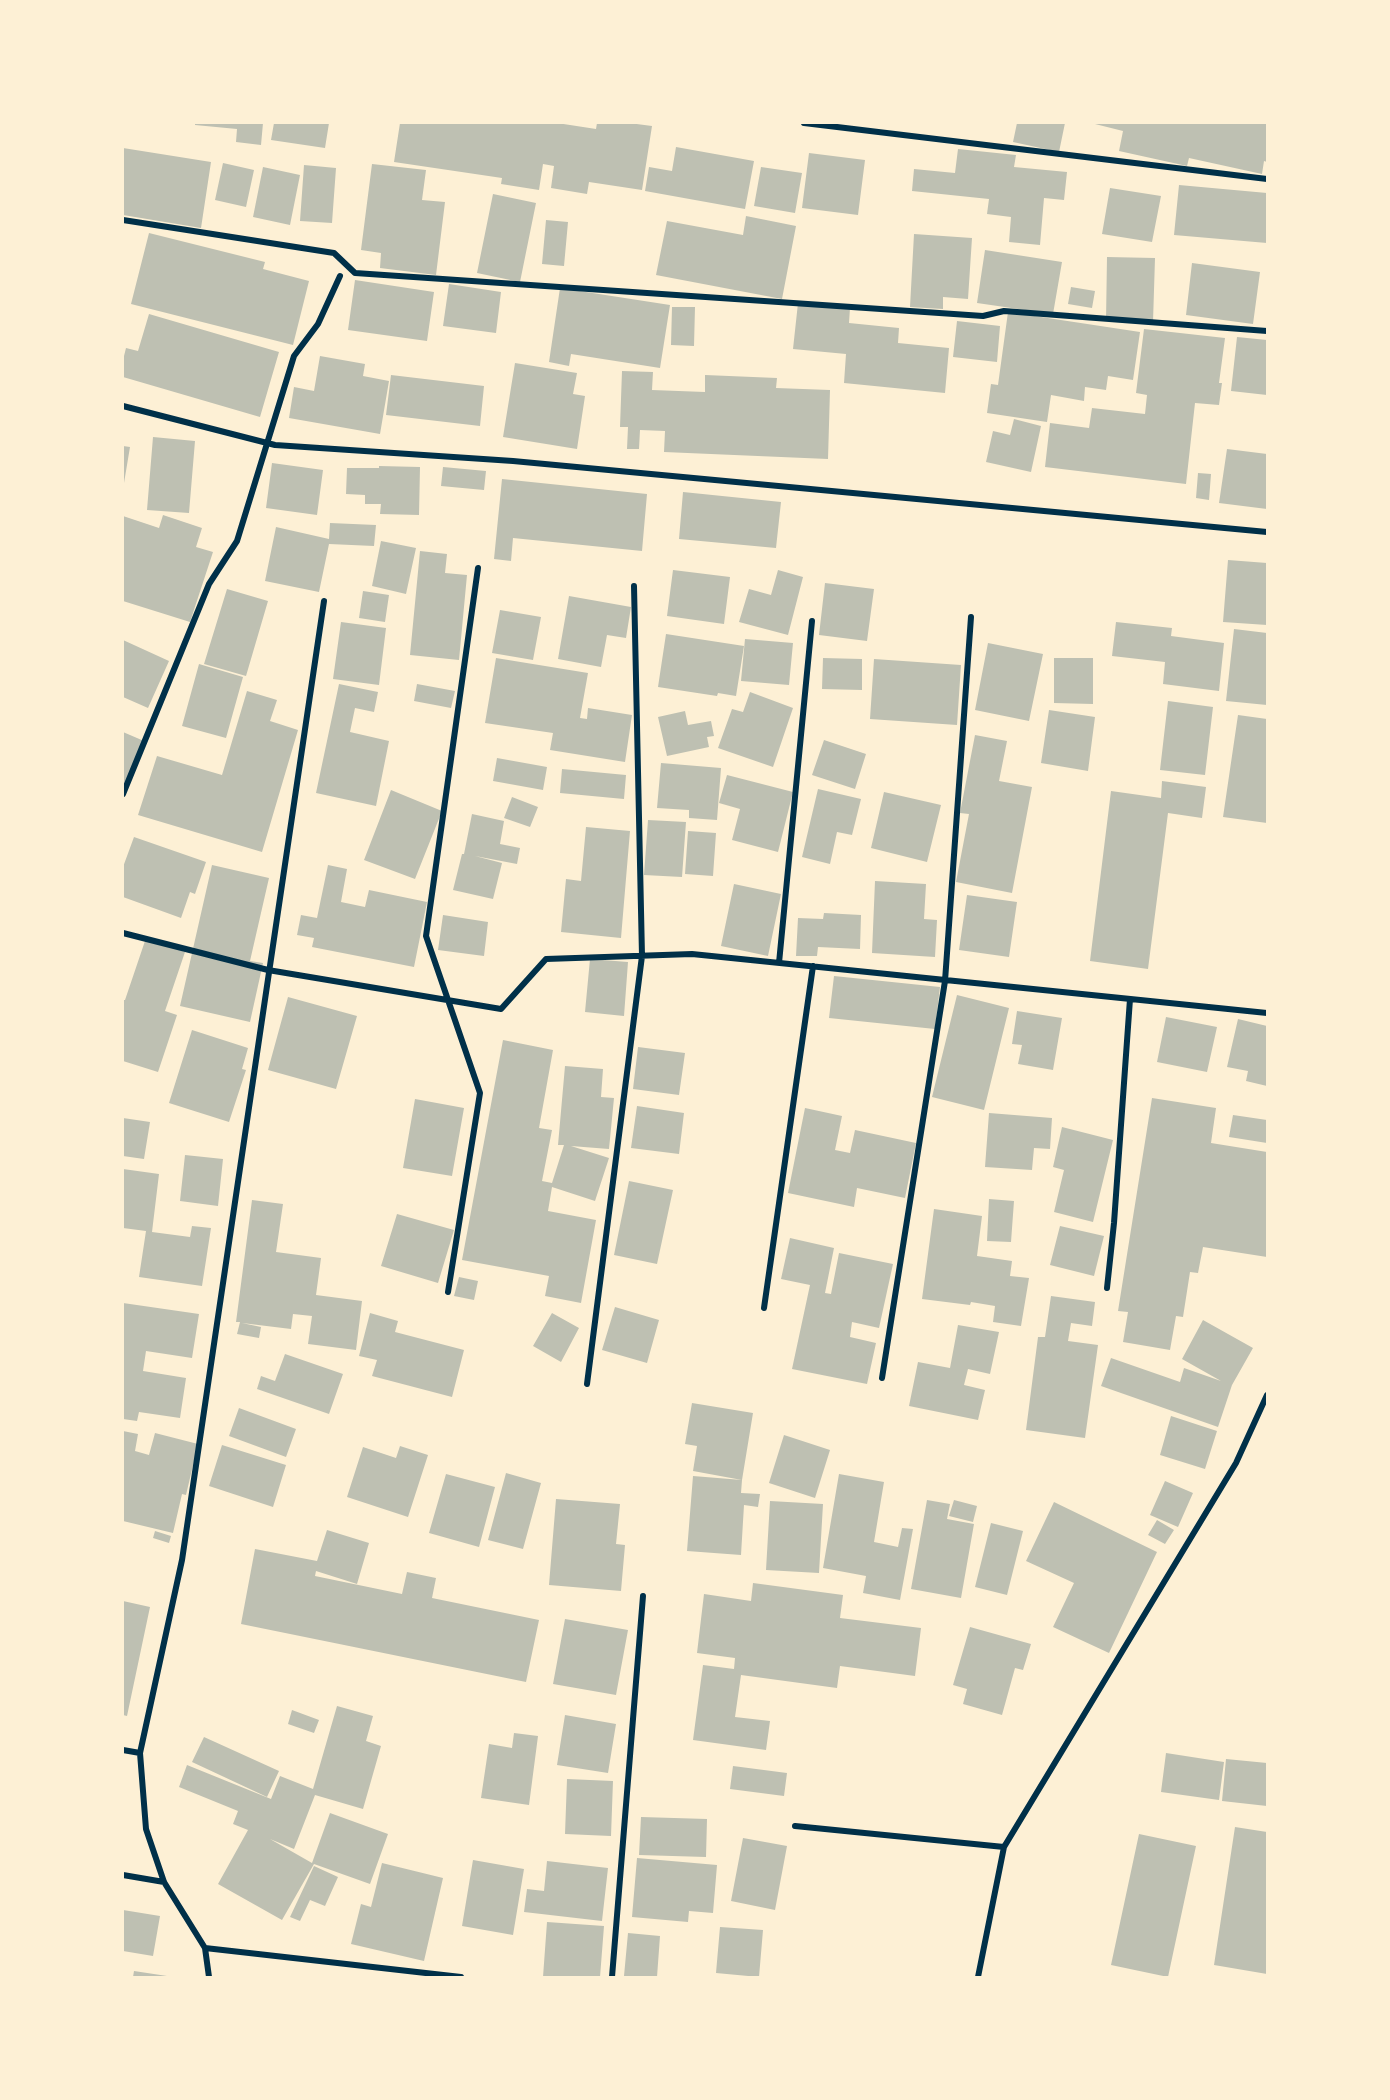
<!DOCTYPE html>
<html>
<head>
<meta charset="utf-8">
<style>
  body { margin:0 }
  #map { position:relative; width:1390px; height:2100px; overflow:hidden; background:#fdf0d5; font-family:Merriweather,serif }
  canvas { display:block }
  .frame { position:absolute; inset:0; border:124px solid #fdf0d5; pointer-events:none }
</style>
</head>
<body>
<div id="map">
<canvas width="1390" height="2100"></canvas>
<div class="frame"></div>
</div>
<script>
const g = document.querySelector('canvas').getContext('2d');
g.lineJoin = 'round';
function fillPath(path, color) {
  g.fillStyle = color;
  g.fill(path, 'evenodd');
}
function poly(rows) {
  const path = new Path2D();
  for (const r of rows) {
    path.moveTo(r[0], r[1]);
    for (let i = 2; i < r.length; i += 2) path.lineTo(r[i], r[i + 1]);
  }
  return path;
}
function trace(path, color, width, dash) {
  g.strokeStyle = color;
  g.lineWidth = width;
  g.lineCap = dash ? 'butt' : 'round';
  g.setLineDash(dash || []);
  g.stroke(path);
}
fillPath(poly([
  [195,123,263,123,261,145,236,142,237,129,195,125],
  [274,123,329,123,325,148,271,140],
  [400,123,557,123,596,129,597,123,629,123,652,126,642,190,589,182,587,194,551,188,554,166,543,164,539,190,501,184,502,178,394,162],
  [1017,123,1065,123,1059,152,1013,142],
  [1091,123,1267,123,1267,162,1264,161,1262,174,1189,158,1187,166,1119,151,1123,131],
  [676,147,754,161,745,209,645,191,649,167,672,171],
  [123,148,211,162,201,228,123,215],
  [958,149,1016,155,1014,167,1067,172,1064,200,1044,198,1040,245,1009,242,1011,217,987,214,989,199,912,191,914,169,955,173],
  [809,153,865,160,858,215,802,208],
  [223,163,254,170,246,207,215,200],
  [372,164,426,170,422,200,445,202,436,275,380,268,381,253,361,250],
  [304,165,336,168,332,223,300,221],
  [263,167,300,175,290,225,253,217],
  [761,167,802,173,795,213,754,206],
  [1179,185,1267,193,1267,243,1174,235],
  [1110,188,1161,196,1152,242,1102,234],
  [493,194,536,203,520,282,477,273],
  [746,216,796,226,782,299,656,275,667,221,743,235],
  [546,220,568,222,564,266,542,264],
  [149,233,265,262,263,269,309,281,293,345,131,304],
  [914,234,972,238,968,299,943,297,943,309,910,307],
  [985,250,1062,262,1053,314,977,303],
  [1107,257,1155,258,1153,322,1106,321],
  [1192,263,1260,272,1253,324,1186,315],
  [355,280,434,292,427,341,348,330],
  [449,284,501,292,496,333,443,326],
  [1071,287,1095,291,1092,308,1068,304],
  [560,288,670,305,660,368,571,354,569,366,549,362],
  [798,303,850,308,849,323,899,328,898,343,949,348,945,393,844,383,846,354,793,349],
  [672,307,695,307,694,346,671,345],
  [1008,312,1140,332,1133,380,1108,376,1106,390,1085,387,1084,401,1051,395,1047,422,987,413,991,384,998,385],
  [149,314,279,352,260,417,123,377,123,360,126,348,138,351],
  [957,321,1000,326,997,362,953,357],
  [1144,329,1225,338,1219,383,1222,383,1219,405,1195,403,1186,484,1045,467,1050,423,1089,428,1092,408,1145,414,1147,395,1136,393],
  [1237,337,1267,340,1267,395,1231,391],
  [320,356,365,364,363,376,389,381,380,434,289,418,294,387,314,391],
  [515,363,577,373,573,394,585,396,577,449,503,437],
  [622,371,653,372,652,390,705,392,705,375,777,378,776,388,830,390,828,459,664,452,665,431,640,430,639,449,627,449,628,427,620,427],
  [391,375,484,386,480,426,386,415],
  [1014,419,1041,426,1031,472,986,462,993,431,1010,435],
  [153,437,195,441,189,513,147,510],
  [123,446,130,447,124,483,123,483],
  [1227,449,1267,454,1267,509,1219,503],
  [272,463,323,470,317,515,266,508],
  [379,466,420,467,419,515,380,514,381,504,365,504,365,495,346,494,347,468,379,468],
  [443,467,486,471,484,490,441,486],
  [1198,473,1211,474,1209,500,1196,498],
  [502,479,647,494,642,551,513,538,511,561,494,559],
  [683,492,781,502,776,548,679,539],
  [163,515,202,528,196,547,213,552,190,622,123,601,123,516,159,528],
  [330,523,376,525,374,546,329,544,319,592,265,581,276,527,329,539],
  [381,541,416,548,406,594,372,586],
  [420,551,447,554,445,573,467,575,459,660,410,655],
  [1228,560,1267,563,1267,625,1223,622],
  [673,570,730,577,724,624,667,616],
  [778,570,803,577,788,635,739,622,749,589,771,595],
  [825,583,874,589,867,641,819,635],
  [227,589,268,601,246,676,204,664],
  [363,591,389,595,385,622,359,618],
  [569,596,631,607,626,638,607,635,601,667,558,659],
  [500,610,541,617,533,660,492,653],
  [341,622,386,628,379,685,333,679],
  [1116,622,1172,628,1171,636,1224,643,1219,691,1163,684,1165,662,1112,656],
  [1234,629,1267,633,1267,705,1226,701],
  [666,634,744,646,736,696,718,693,717,696,658,687],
  [745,639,793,643,789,685,741,681],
  [123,640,169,661,148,708,123,697],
  [988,643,1043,654,1029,721,975,710],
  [496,658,588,673,580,718,587,719,588,708,632,715,625,762,550,750,553,733,485,723],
  [823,658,862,659,862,690,822,689],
  [1054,658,1093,658,1093,704,1054,703],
  [874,659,961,665,957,725,870,719],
  [199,664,243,677,226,738,182,726],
  [339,684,378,692,374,712,355,708,350,732,389,741,376,806,316,793],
  [417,684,455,691,451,708,414,701],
  [247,691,277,700,270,721,298,730,262,852,138,815,157,756,222,775],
  [750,692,793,708,773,767,718,748,732,709,743,712],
  [1168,701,1213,707,1205,775,1160,770],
  [1049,710,1095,717,1088,771,1041,763],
  [685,711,688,725,711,721,714,736,707,737,709,747,667,756,658,717],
  [1238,715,1267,719,1267,823,1223,817],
  [123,732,144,741,125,783,123,782],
  [975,735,1007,741,999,781,1032,787,1012,893,956,882,969,814,960,813],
  [824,740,866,754,855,789,812,775],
  [497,758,547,767,543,790,493,781],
  [661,763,721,768,717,820,689,818,689,810,657,808],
  [562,769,626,775,624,799,560,793],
  [727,775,793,792,778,852,732,840,740,809,719,803],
  [1162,781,1206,787,1202,818,1168,813,1148,969,1090,961,1111,791,1161,798],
  [818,789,861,799,852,835,837,832,830,864,802,857],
  [391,790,442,811,415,879,364,860],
  [884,792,941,805,927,862,871,848],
  [512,797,538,807,530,827,504,818],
  [472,814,504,821,500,844,520,848,517,864,475,856,502,863,493,899,453,890,462,854,464,854],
  [648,820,686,822,682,877,644,875],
  [586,827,630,831,621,938,561,932,566,879,581,881],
  [688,831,716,833,713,876,685,874],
  [134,837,206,862,195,894,190,892,181,918,123,897,123,867],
  [212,865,269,878,250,961,263,963,250,1022,180,1006],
  [328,865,347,869,341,902,365,907,369,890,427,902,414,967,312,947,314,938,297,935,301,915,317,918],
  [875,881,926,884,924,919,937,920,935,957,872,953],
  [734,884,781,894,768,956,721,946],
  [967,895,1017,902,1009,957,959,950],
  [824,913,861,915,860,949,818,947,817,956,796,956,798,918,823,919],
  [443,915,488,922,484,956,438,950],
  [146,938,185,952,165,1011,177,1015,158,1072,123,1061,123,1000,125,1000],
  [590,959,628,962,624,1016,585,1012],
  [834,976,940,987,935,1029,829,1018],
  [957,995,1009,1008,984,1110,932,1097],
  [288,997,357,1016,336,1089,268,1070],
  [1017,1011,1062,1018,1053,1070,1018,1064,1022,1045,1012,1044],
  [1166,1017,1217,1027,1207,1072,1157,1062],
  [1238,1019,1267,1026,1267,1086,1246,1081,1248,1071,1227,1067],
  [192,1030,248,1048,242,1069,246,1070,229,1122,169,1103],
  [503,1040,553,1050,539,1128,552,1130,542,1181,552,1183,564,1145,558,1145,565,1066,603,1069,601,1097,614,1098,609,1149,571,1146,609,1158,595,1201,552,1187,548,1211,596,1220,581,1303,545,1296,549,1276,462,1260],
  [638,1047,685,1053,679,1095,633,1089],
  [1152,1098,1216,1108,1211,1143,1267,1152,1267,1257,1203,1247,1198,1273,1190,1272,1183,1317,1176,1316,1170,1350,1123,1342,1128,1312,1118,1311],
  [415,1099,464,1108,452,1176,403,1168],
  [637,1106,684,1113,679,1154,631,1148],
  [805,1108,842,1116,835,1150,850,1153,855,1130,916,1143,905,1198,857,1188,854,1207,788,1193],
  [989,1113,1052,1118,1050,1149,1034,1148,1032,1170,985,1167],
  [1233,1115,1267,1120,1267,1143,1229,1137],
  [123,1118,150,1122,144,1159,123,1156],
  [1062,1127,1113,1140,1093,1222,1054,1212,1064,1170,1053,1167],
  [185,1155,223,1159,218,1206,180,1201],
  [123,1169,159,1174,152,1232,190,1237,192,1226,211,1228,202,1286,139,1277,146,1231,123,1228],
  [629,1181,673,1190,657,1264,614,1255],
  [989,1199,1014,1201,1011,1242,987,1241],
  [252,1200,283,1204,276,1252,321,1258,316,1295,362,1301,356,1350,308,1344,312,1316,293,1314,291,1329,242,1323,261,1327,259,1338,237,1334,240,1322,236,1322],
  [934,1209,982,1216,977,1256,1012,1261,1010,1276,1029,1278,1021,1326,993,1322,995,1306,971,1302,970,1305,922,1299],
  [397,1214,454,1230,438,1283,381,1266],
  [1060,1226,1104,1236,1094,1276,1050,1265],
  [790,1238,834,1248,825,1293,831,1294,839,1253,893,1264,879,1328,852,1322,850,1337,876,1343,867,1384,792,1369,810,1285,781,1279],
  [459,1277,478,1281,474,1300,454,1296],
  [1051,1296,1095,1302,1092,1326,1071,1323,1068,1341,1098,1345,1085,1438,1026,1430,1038,1337,1045,1337],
  [123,1303,199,1314,192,1358,146,1351,143,1371,186,1378,180,1418,139,1412,137,1421,123,1419],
  [615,1307,659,1320,647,1363,602,1350],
  [370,1313,398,1321,395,1332,464,1350,452,1397,372,1376,377,1360,359,1356],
  [552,1313,579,1328,561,1362,533,1346],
  [1203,1320,1253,1348,1232,1385,1218,1427,1101,1386,1111,1358,1180,1382,1184,1368,1221,1381,1182,1359],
  [958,1325,999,1332,990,1374,968,1369,964,1385,985,1390,978,1420,909,1406,918,1362,950,1368],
  [285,1354,343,1374,329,1414,257,1389,261,1376,275,1381],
  [692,1403,753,1413,742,1480,693,1471,697,1446,685,1444],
  [239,1408,296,1429,286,1457,229,1436],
  [1171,1416,1217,1431,1205,1469,1160,1455],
  [123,1431,138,1434,135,1451,149,1455,155,1433,198,1444,186,1495,182,1494,173,1533,123,1521],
  [784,1435,830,1450,815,1498,769,1483],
  [222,1445,286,1465,273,1507,209,1486],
  [400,1446,428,1455,408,1517,347,1497,363,1447,396,1458],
  [506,1473,541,1483,523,1549,488,1540],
  [446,1474,495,1487,479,1547,429,1533],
  [839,1474,884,1482,874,1542,898,1547,902,1528,913,1529,900,1600,863,1593,866,1576,823,1568],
  [693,1476,742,1480,741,1493,760,1494,758,1507,744,1505,741,1555,687,1551],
  [1165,1481,1193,1493,1178,1527,1150,1515],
  [556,1499,620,1504,616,1544,625,1545,621,1591,549,1585],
  [927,1500,950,1504,947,1519,974,1524,961,1598,911,1589],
  [954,1500,977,1506,973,1522,949,1516],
  [770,1501,823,1504,819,1573,766,1570],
  [1054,1502,1157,1552,1109,1653,1053,1627,1074,1583,1026,1561],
  [1157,1520,1174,1530,1165,1544,1148,1535],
  [991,1523,1023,1531,1007,1595,975,1587],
  [327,1530,369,1543,357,1584,316,1571,315,1576,402,1594,407,1572,436,1578,432,1598,539,1620,526,1682,241,1624,255,1549,317,1561],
  [155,1531,171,1536,169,1543,153,1538],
  [753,1583,843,1595,840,1618,921,1628,915,1676,840,1666,837,1688,741,1675,735,1717,770,1721,766,1750,693,1740,703,1665,734,1669,735,1658,697,1653,704,1594,751,1601],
  [123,1601,150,1607,127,1716,123,1715],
  [565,1619,628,1630,616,1695,553,1684],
  [970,1627,1031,1644,1023,1670,1015,1668,1002,1715,963,1704,967,1689,953,1685],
  [337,1706,373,1716,366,1741,381,1746,363,1809,315,1795,294,1849,270,1839,312,1863,330,1813,388,1834,370,1884,314,1864,282,1920,218,1884,248,1830,233,1824,238,1811,179,1787,187,1765,271,1799,280,1776,313,1789],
  [292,1710,319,1720,314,1733,288,1724],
  [565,1715,616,1724,608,1773,557,1765],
  [514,1733,538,1736,529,1805,481,1798,489,1744,512,1748],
  [204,1737,279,1771,267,1797,192,1762],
  [1166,1753,1224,1762,1219,1800,1161,1792],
  [1226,1759,1267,1763,1267,1806,1222,1801],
  [733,1766,787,1773,784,1796,730,1789],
  [567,1779,613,1781,611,1836,565,1834],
  [641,1817,707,1819,706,1857,639,1855],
  [1235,1827,1267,1832,1267,1974,1214,1965],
  [1139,1834,1196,1846,1168,1977,1111,1965],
  [743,1838,787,1846,775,1910,731,1901],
  [637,1858,717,1865,713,1913,689,1911,688,1922,632,1917],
  [473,1860,524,1869,513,1935,462,1926],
  [547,1861,608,1868,602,1921,524,1912,527,1889,544,1891],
  [382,1863,443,1878,424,1961,351,1944,361,1904,371,1907],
  [314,1866,338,1877,325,1906,310,1900,300,1921,290,1917],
  [123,1910,160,1916,153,1956,123,1951],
  [547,1922,604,1926,600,1977,543,1977],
  [720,1927,763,1930,759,1977,716,1973],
  [628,1933,660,1936,657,1977,624,1976],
  [134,1971,167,1976,167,1977,133,1977]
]), '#bec0b2');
trace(poly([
  [804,123,1267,179],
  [123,220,334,253,355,273,983,316,1004,311,1267,331],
  [123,406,275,445,513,461,1267,532],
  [123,794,209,584,237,541,294,356,318,324,340,276],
  [123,933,268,970,501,1009,546,959,692,954,1267,1013],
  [779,963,812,621],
  [1107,1288,1114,1223,1130,999],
  [448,1292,480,1093,426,936,478,568],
  [764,1308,813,966],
  [882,1378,945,981,971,617],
  [587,1384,642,956,634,586],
  [123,1750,140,1753],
  [795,1826,1004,1847],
  [123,1875,164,1882],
  [205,1948,461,1977],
  [209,1977,205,1948,164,1882,146,1829,140,1753,182,1560,324,601],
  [612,1977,643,1596],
  [978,1977,1004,1847,1236,1463,1267,1395]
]), '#003049', 6);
</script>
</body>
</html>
